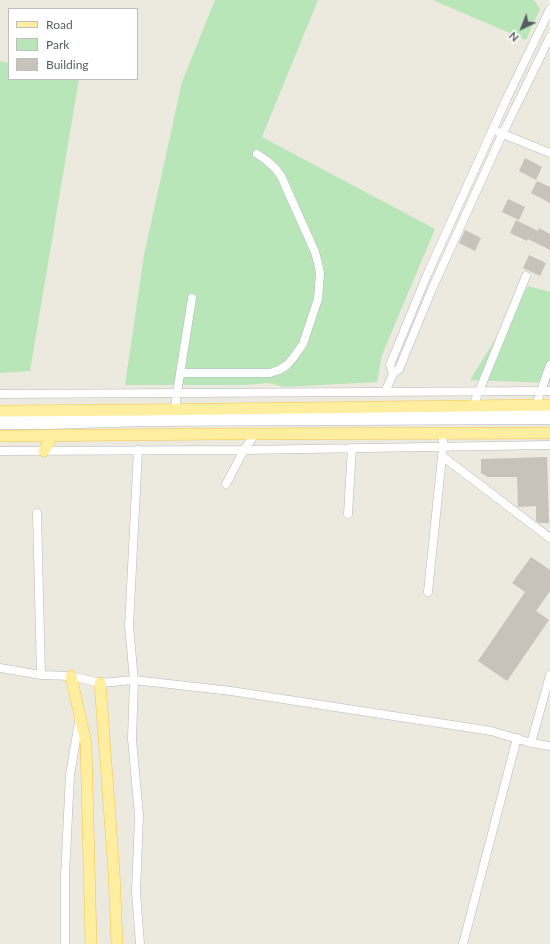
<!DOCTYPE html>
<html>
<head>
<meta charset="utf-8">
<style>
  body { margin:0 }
  #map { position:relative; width:550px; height:944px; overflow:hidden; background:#ece9de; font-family:Lato,sans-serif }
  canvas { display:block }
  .legend { position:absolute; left:8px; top:8px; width:130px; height:72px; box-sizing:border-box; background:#fff; border:1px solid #bcbec0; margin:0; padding:5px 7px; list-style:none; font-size:12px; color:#585c61 }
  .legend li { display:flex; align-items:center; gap:8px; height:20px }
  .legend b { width:20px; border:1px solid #bcbec0 }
  .north { position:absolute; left:502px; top:8px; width:40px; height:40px; -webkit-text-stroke:3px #fff; paint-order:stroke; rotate:223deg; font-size:11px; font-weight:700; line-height:16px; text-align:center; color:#585c61 }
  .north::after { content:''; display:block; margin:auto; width:14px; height:18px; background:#585c61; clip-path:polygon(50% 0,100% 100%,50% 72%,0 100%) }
</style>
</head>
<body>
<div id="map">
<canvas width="550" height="944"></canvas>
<ul class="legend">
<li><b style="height:5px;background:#ffeea0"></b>Road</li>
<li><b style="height:11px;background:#b9e6b8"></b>Park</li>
<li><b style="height:11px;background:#c7c3bb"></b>Building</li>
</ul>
<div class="north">N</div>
</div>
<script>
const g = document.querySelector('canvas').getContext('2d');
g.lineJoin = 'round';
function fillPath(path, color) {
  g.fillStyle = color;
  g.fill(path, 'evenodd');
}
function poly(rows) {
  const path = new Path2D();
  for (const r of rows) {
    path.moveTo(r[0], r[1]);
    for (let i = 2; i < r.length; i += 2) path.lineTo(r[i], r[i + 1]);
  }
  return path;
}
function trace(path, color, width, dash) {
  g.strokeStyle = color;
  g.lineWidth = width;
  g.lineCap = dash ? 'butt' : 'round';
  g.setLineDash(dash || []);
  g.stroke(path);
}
fillPath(poly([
  [215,0,318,0,262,137,435,229,382,355,377,382,284,387,269,383,245,385,125,385,144,255,182,82],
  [433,0,534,0,540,9,526,40],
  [0,61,9,63,9,79,79,79,30,371,0,373],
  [528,286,550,292,550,383,470,380]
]), '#b9e6b8');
fillPath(poly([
  [525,158,542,167,536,180,519,171],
  [537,181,550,187,550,203,531,193],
  [508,199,525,207,519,220,502,212],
  [516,220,538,231,539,228,550,234,550,250,528,239,527,241,510,233],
  [465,230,481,238,475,251,459,243],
  [529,255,546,263,540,276,523,268],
  [547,457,549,523,539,523,536,521,536,506,518,507,517,477,488,477,481,473,481,459],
  [531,557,550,570,550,591,536,611,549,620,507,681,478,661,525,592,512,583]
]), '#c7c3bb');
const minor = poly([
  [498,132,550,153],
  [180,373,270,373,279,370,287,365,293,358,303,344,318,299,320,273,318,263,315,252,281,176,275,168,266,160,257,154],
  [393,374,390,365,427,275,506,100,550,9],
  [385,392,393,374,399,369,432,289,501,137,550,37],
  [0,394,550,391],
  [536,405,550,365],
  [473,406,526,276],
  [175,410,177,393,192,298],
  [0,418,279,414,341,413,436,413,550,412],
  [0,425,50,425,146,422,550,420],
  [138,450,129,626,134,680,132,739,139,815,136,892,140,944],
  [0,451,244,450,550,445],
  [442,456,550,538],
  [226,484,244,450,255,434],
  [37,513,41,675],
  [348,514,352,448],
  [428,592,443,447,443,433],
  [0,668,41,675,71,676,100,683,134,680,231,691,491,731,531,743,550,746],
  [531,743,550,675],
  [65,944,65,875,70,775,79,722],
  [463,944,517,738]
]);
const major = poly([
  [0,411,140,410,550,405],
  [0,436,219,434,550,433],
  [44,451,52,436],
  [71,676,86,743,91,944],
  [100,683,114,872,117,944]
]);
trace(minor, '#b5b8bd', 9);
trace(major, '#fac54a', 12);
trace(minor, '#fff', 8);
trace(major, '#ffeea0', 11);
</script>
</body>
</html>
